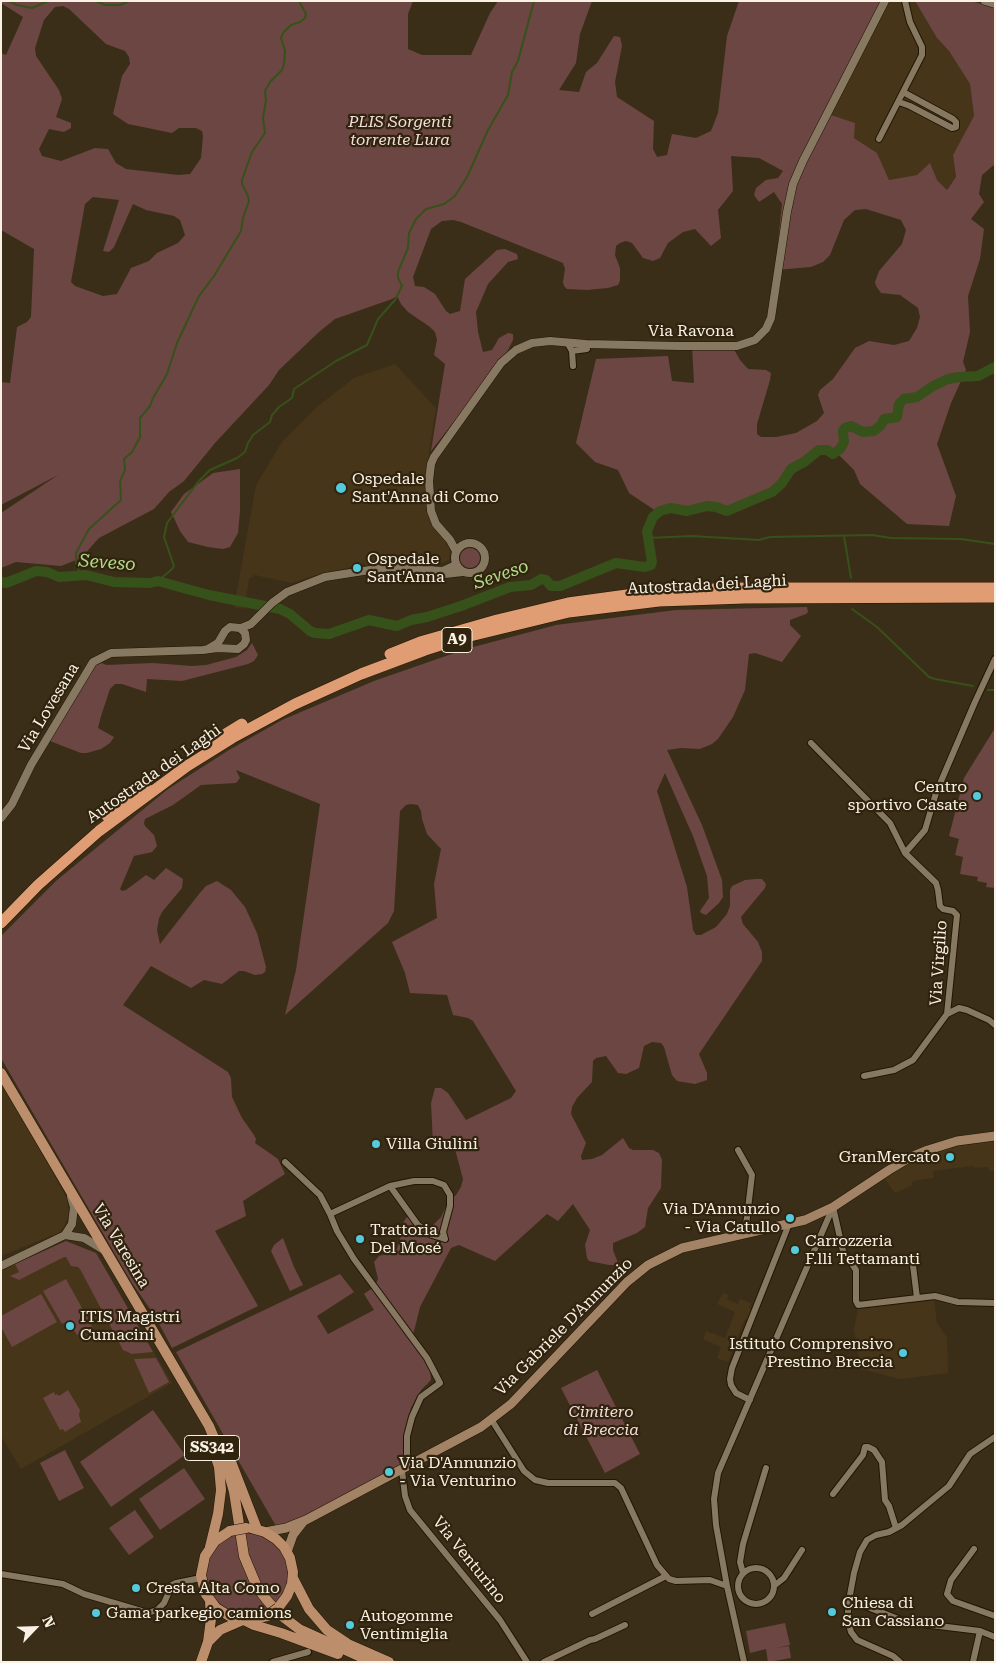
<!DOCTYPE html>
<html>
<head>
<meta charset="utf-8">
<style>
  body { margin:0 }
  #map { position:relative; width:996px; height:1663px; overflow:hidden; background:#3b2e19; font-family:"Roboto Serif",serif }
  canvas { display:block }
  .frame { position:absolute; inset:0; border:2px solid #f9f1e4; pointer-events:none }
  .north { position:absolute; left:10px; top:1603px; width:50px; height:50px; -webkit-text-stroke:4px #31240f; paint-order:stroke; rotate:66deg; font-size:14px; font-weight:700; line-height:20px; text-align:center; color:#f9f1e4 }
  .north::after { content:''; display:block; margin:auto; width:18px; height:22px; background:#f9f1e4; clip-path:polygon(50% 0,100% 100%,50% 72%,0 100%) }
</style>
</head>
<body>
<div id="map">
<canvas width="996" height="1663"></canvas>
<div class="frame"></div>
<div class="north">N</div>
</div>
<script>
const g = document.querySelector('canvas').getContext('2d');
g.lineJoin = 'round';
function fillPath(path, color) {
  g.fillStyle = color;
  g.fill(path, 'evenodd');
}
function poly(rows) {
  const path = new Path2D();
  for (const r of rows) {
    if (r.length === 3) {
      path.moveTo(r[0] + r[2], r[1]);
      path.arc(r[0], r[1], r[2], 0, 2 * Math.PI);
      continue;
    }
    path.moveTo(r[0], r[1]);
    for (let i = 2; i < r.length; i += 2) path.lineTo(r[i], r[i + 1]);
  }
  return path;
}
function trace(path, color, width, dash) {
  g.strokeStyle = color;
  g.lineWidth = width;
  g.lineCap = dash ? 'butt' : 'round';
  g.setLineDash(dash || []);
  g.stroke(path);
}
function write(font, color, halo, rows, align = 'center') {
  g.font = font + ' "Roboto Serif",serif';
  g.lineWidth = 4.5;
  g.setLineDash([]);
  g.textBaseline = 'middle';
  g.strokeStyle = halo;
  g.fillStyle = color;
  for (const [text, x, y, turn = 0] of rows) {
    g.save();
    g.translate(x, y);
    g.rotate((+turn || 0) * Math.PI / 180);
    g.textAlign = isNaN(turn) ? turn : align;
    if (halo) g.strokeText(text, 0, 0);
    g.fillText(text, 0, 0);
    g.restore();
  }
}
fillPath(poly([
  [888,1,915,1,937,38,949,51,970,84,974,116,953,155,956,177,947,190,937,180,917,175,889,180,877,153,854,138,831,115],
  [395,364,436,408,429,452,427,490,442,536,450,547,449,560,432,568,393,563,368,566,364,563,320,576,316,575,292,583,255,575,249,579,244,609,234,607,256,485,282,442,318,406,354,378],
  [1,1084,48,1164,67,1199,69,1215,63,1228,58,1233,1,1256],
  [995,1141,995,1171,989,1171,988,1167,975,1168,974,1166,933,1171,934,1178,917,1180,911,1182,913,1185,895,1193,884,1178,909,1162,929,1153,959,1146],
  [66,1241,96,1253,172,1383,21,1469,1,1436,1,1270],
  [723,1293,729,1295,727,1299,738,1304,740,1299,751,1303,749,1308,752,1309,748,1320,745,1319,728,1362,717,1358,721,1347,703,1339,706,1331,725,1338,735,1312,717,1304],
  [934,1299,937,1323,947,1338,948,1373,900,1379,861,1369,854,1330,858,1308]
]), '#463519');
fillPath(poly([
  [1,1,413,1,408,14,408,49,422,55,471,55,490,13,498,1,592,1,580,34,576,63,559,90,579,92,586,72,597,63,614,36,620,37,622,46,615,82,617,97,654,121,653,149,657,157,667,155,672,134,696,138,711,131,718,113,727,36,739,1,888,1,831,115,855,123,854,138,877,153,889,180,917,175,930,163,937,180,947,190,956,177,953,155,974,116,970,84,949,51,937,38,915,1,971,1,995,8,995,164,982,175,979,194,984,202,971,219,984,229,980,259,968,296,970,332,963,362,966,370,951,403,937,444,956,496,949,526,907,524,860,484,854,470,833,449,816,450,796,461,773,488,725,508,665,507,656,511,629,493,618,470,595,462,576,443,596,359,668,356,672,381,694,383,692,346,732,346,740,360,748,369,766,370,771,373,770,380,757,424,757,434,761,437,776,437,796,433,817,421,824,413,818,395,820,390,833,379,855,348,869,341,894,345,909,341,917,328,920,317,918,308,914,305,900,295,881,293,876,286,875,282,879,271,902,244,906,230,901,220,866,209,855,210,844,220,830,255,823,262,811,267,775,270,782,204,774,192,759,202,754,195,756,188,766,180,778,178,783,171,759,158,731,156,733,191,718,210,721,238,711,246,695,229,683,232,668,243,660,258,653,261,643,258,632,243,626,241,620,243,616,246,615,255,620,268,620,281,618,285,608,288,587,290,567,289,564,286,563,282,565,269,563,263,461,222,453,220,442,221,431,229,413,277,415,286,424,287,435,294,446,311,450,314,460,311,465,279,497,250,505,249,517,254,518,259,508,262,488,284,476,312,478,332,483,352,492,350,499,338,508,333,513,334,513,340,504,358,431,451,445,364,434,355,437,340,435,332,430,327,408,312,401,304,397,296,392,299,335,319,319,332,279,370,269,385,215,443,184,481,169,492,154,509,99,538,81,558,61,566,16,562,1,568,1,513,58,475,1,505,1,382,10,383,17,327,27,322,31,317,34,249,1,230,1,53,6,55,23,17,1,3],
  [63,6,69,9,106,44,125,51,129,57,130,64,122,76,113,114,128,124,172,133,179,128,196,128,202,131,203,136,201,158,190,174,178,175,126,169,116,163,108,149,95,148,61,161,42,156,39,149,49,129,64,132,71,128,71,123,56,117,62,99,59,90,36,56,35,48,44,20,55,7],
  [93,197,119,200,103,251,109,252,114,247,133,204,146,210,174,216,180,220,185,235,178,243,157,253,149,261,131,268,117,294,103,296,75,286,71,282,85,204],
  [240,469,240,511,238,533,230,547,223,549,208,547,188,542,180,531,171,512,184,494,213,473],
  [470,558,10],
  [807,607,808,612,806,614,790,620,790,625,801,636,782,662,755,653,749,654,745,690,733,717,718,739,712,744,700,749,681,748,667,750,702,825,722,880,723,897,719,903,706,915,701,913,700,911,709,898,707,876,693,836,665,773,657,791,687,887,693,930,696,935,701,935,716,927,727,914,730,906,730,890,732,886,745,880,756,879,762,879,766,884,765,888,741,917,743,924,758,942,762,952,762,961,699,1054,707,1073,707,1080,695,1084,677,1081,672,1075,664,1047,661,1043,652,1042,644,1046,639,1068,626,1074,618,1073,606,1056,596,1058,593,1061,592,1082,577,1098,572,1107,571,1114,586,1143,581,1156,582,1160,592,1159,602,1155,623,1138,629,1148,633,1150,653,1150,659,1153,662,1160,661,1188,648,1208,645,1227,637,1233,613,1243,613,1250,618,1263,615,1265,609,1265,589,1261,587,1258,585,1245,590,1230,573,1204,558,1221,547,1214,495,1261,459,1245,451,1248,420,1307,413,1335,375,1286,378,1279,374,1262,379,1256,394,1252,397,1248,400,1241,401,1227,406,1218,410,1216,428,1228,430,1228,441,1217,448,1202,456,1195,461,1187,463,1179,452,1138,433,1144,431,1103,435,1088,441,1088,448,1093,466,1120,511,1098,516,1091,473,1021,468,1018,453,1015,447,995,410,993,405,973,392,942,437,918,434,884,441,849,427,834,422,819,421,811,418,805,411,804,406,805,400,811,394,911,388,923,285,1015,296,970,320,804,236,770,240,778,236,783,201,785,173,805,145,819,144,823,145,826,154,835,157,846,152,852,134,856,120,889,122,891,126,890,146,875,154,880,166,868,183,879,182,888,162,912,159,918,157,930,160,944,199,894,206,886,217,881,231,890,245,907,257,933,266,967,265,972,262,974,255,975,244,971,239,971,222,984,204,980,191,988,151,966,123,1005,228,1072,231,1078,232,1097,242,1118,254,1135,256,1139,255,1143,278,1159,285,1174,243,1201,246,1216,215,1231,258,1306,172,1348,155,1316,132,1283,1,1058,1,936,57,880,168,789,229,750,282,720,374,681,466,649,556,625,676,610],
  [252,643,258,655,254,661,248,664,182,681,147,679,146,692,122,684,115,684,110,689,101,716,98,728,114,737,110,743,101,749,87,753,81,753,42,738,90,668,96,665,102,663,106,665,153,663,192,666,206,665,236,657,247,650],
  [995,728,995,888,986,887,987,883,977,881,978,877,960,874,963,857,955,855,959,839,949,836,964,778],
  [283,1238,294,1267,303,1285,290,1291,271,1251,274,1245],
  [66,1241,96,1253,153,1352,132,1354,123,1350,80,1269,78,1267,71,1266,66,1257,64,1257,19,1280,10,1276,19,1272,15,1264],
  [340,1274,354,1292,317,1316,328,1334,374,1310,364,1294,374,1287,425,1361,430,1371,431,1380,421,1390,411,1408,405,1434,405,1464,294,1521,276,1526,176,1352],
  [66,1279,93,1328,77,1335,68,1321,62,1324,43,1291],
  [41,1294,57,1322,12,1347,1,1327,1,1316],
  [156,1358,169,1382,149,1393,134,1359],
  [597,1370,640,1454,605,1473,561,1388],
  [68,1390,80,1410,79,1415,81,1422,65,1432,63,1429,60,1430,43,1398,54,1392,55,1395,57,1394,59,1396],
  [153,1410,185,1455,111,1507,80,1462],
  [65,1450,84,1488,59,1501,40,1463],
  [184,1468,205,1499,160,1530,139,1499],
  [135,1510,154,1537,129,1555,109,1528],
  [243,1533,262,1535,277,1545,286,1559,288,1574,286,1588,280,1599,274,1604,260,1584,249,1559],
  [236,1534,268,1608,258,1612,243,1614,228,1609,221,1605,214,1597,209,1588,206,1579,208,1560,219,1544],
  [785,1623,790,1645,776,1648,789,1646,791,1658,768,1662,766,1649,750,1653,746,1631]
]), '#6c4642');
trace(poly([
  [9,1,17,5,32,8,48,1],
  [96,1,105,5,120,5,129,1],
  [844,536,851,578],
  [648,538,692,536,759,540,770,537,872,535,891,538,961,539,995,544],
  [81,576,76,563,76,553,89,529,121,500,120,481,125,470,124,459,132,452,140,437,140,418,150,406,153,398,167,374,177,343,199,296,214,276,241,231,243,218,249,201,248,196,242,184,242,180,252,152,265,133,263,118,266,100,265,91,270,82,282,70,284,64,285,51,281,38,283,33,291,25,300,22,305,18,306,14,299,1],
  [158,581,171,570,174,566,164,537,167,523,198,482,210,470,237,458,245,452,248,443,253,435,270,422,272,415,279,407,292,398,294,389,336,361,367,345,378,319,395,300,402,286,398,278,398,272,408,248,409,233,416,219,426,209,444,204,455,196,467,177,488,130,508,95,512,72,518,61,534,1],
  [852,609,877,627,929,677,935,679,973,686],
  [988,690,995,690]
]), '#37511a', 2);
trace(poly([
  [1,582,6,583,36,571,47,572,59,577,86,575,114,582,150,583,158,581,209,595,280,609,290,614,310,631,315,633,329,634,369,620,397,626,411,620,427,617,461,606,510,587,531,585,541,579,546,580,551,586,560,586,616,563,645,567,651,565,652,562,647,531,653,517,660,511,671,508,687,511,707,506,716,507,727,511,772,492,782,483,791,469,804,462,819,450,827,450,833,454,840,449,844,442,843,431,845,428,851,426,863,432,874,431,881,425,884,419,897,417,899,404,904,399,917,397,933,386,948,379,959,377,978,376,995,367]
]), '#37511a', 10);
const minor = poly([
  [899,102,910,106,952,128,956,127,956,122,953,119,903,92],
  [879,139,922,55,922,47,910,22,905,1],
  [567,342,572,351,573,366],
  [572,351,587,349],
  [811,743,890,823,905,853,936,883,938,890,940,906,943,909,953,911,957,915,947,1014,959,1008,967,1010,989,1020,995,1025],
  [905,853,925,830,936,793,975,702,995,659],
  [864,1076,894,1070,913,1060,947,1014],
  [738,1150,752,1175,745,1234],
  [285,1162,320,1195,330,1214],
  [390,1186,414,1181,433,1181,444,1185,450,1195,450,1206,443,1232,445,1239,432,1235,418,1225,390,1186,330,1214,337,1231,354,1259,427,1358,440,1383,421,1397,412,1417,407,1436,407,1467],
  [833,1207,843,1251,856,1270,856,1301,858,1305,935,1296,958,1302,995,1303],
  [912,1257,917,1298],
  [750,1400,736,1393,731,1385,730,1379,732,1368,789,1224],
  [491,1419,524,1471,535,1480,548,1483,615,1483,621,1488,657,1565,669,1579,676,1581,710,1580,727,1586],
  [402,1470,405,1496,410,1510,500,1620,527,1662],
  [833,1494,863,1455,865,1447,868,1447,874,1450,882,1462,885,1500,889,1506,896,1528],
  [974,1549,951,1580,947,1594,953,1601,995,1616],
  [756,1586,18],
  [743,1573,740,1562,743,1544,766,1468],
  [1,1574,63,1584,84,1594,148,1613,157,1610,164,1603,172,1585,176,1583,201,1578],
  [775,1585,784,1578,802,1550],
  [865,1606,906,1622,980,1631,995,1637],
  [592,1614,666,1576],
  [273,1662,308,1652],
  [544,1662,590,1640,595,1639,625,1625],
  [744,1662,727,1586,716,1525,714,1499,718,1473,833,1207],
  [900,1662,893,1656,857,1640,851,1632,848,1621,848,1606,854,1573,860,1552,867,1540,876,1535,889,1532,902,1525,949,1486,970,1454,995,1437],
  [973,1662,980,1631]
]);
const tertiary = poly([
  [985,1,995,4],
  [470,558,15],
  [456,551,450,540,436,524,431,511,429,481,431,464,434,457,501,363,516,350,532,343,550,341,586,344,679,346,737,346,755,340,766,329,771,318,787,212,793,184,803,161,885,1],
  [445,574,463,572],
  [241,628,251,624,272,603,287,592,325,577,389,567,443,571,456,565],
  [1,818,12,804,31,765,93,662,111,653,203,650,217,648,238,649,244,644,246,640,245,633,240,628,230,627,225,631,218,643,208,649],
  [65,1235,84,1238,104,1250],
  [1,1266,65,1235,72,1224,74,1207,71,1197]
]);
const secondary = poly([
  [265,1532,286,1528,306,1520,481,1427,511,1404,627,1282,648,1265,682,1248,805,1220,833,1207,889,1170,911,1157,928,1150,957,1141,995,1136],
  [287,1552,293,1535,303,1522]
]);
const primary = poly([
  [1,1073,209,1426,229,1474,234,1492,244,1556,257,1587,266,1599,278,1613,299,1629,372,1662],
  [225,1446,257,1529],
  [251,1528,265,1532,276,1539,284,1547,290,1558,293,1572,292,1584,287,1596,278,1608],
  [230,1531,215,1541,205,1556,201,1575,205,1593,216,1608,231,1617,249,1620,267,1616],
  [210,1547,218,1514,221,1490,219,1467,214,1452],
  [293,1578,309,1609,327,1630,348,1644,389,1662],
  [244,1620,254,1625,281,1633,338,1654],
  [209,1641,220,1630,243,1620],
  [201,1662,208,1642,211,1619,210,1601]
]);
const motorway = poly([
  [390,654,420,642,497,620,568,603,656,591,742,588,995,588],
  [211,743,242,724],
  [107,816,146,787],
  [1,923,38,885,99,831,187,766,232,738,295,704,361,674,425,650,466,637,569,612,659,601,745,598,995,597]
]);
trace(minor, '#221603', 8);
trace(tertiary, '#221603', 9);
trace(secondary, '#221603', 10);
trace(primary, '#221603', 11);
trace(motorway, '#221603', 12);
trace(minor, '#877861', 6);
trace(tertiary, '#877861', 8);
trace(secondary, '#a28366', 9);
trace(primary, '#bc8e6b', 10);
trace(motorway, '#e09c72', 11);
const primaryBridge = poly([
  [230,1531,246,1528],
  [267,1616,278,1608]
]);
trace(primaryBridge, '#221603', 11, []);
trace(primaryBridge, '#bc8e6b', 10);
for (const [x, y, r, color] of [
  [341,488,6,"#54cadd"],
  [357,568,5,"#54cadd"],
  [977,796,5,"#54cadd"],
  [376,1144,5,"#54cadd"],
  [950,1157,5,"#54cadd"],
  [790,1218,5,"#54cadd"],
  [360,1239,5,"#54cadd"],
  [795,1250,5,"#54cadd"],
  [70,1326,5,"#54cadd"],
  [903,1353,5,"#54cadd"],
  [389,1472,5,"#54cadd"],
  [136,1588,5,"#54cadd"],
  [832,1612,5,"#54cadd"],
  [96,1613,5,"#54cadd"],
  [350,1625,5,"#54cadd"]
]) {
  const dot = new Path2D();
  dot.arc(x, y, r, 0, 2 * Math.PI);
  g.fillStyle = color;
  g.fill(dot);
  trace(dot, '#31240f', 2);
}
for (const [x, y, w] of [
  [457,640,30],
  [212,1448,55]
]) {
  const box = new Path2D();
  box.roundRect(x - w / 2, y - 12.5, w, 25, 4);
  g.fillStyle = '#31240f';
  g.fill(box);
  trace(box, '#f9f1e4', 1);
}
write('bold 15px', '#f9f1e4', null, [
  ["A9",457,640],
  ["SS342",212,1448]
]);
write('italic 16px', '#f2dddb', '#31240f', [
  ["PLIS Sorgenti",400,122],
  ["torrente Lura",400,140],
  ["Cimitero",601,1412],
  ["di Breccia",601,1430]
]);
write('16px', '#f9f1e4', '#31240f', [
  ["Via Ravona",691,331],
  ["Autostrada dei Laghi",707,585,-3],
  ["Via Lovesana",49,708,-59],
  ["Autostrada dei Laghi",154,774,-35],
  ["Via Virgilio",939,963,-86],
  ["Via Varesina",121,1246,59],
  ["Via Gabriele D'Annunzio",564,1327,-45],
  ["Via Venturino",469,1560,51]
]);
write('16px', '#f9f1e4', '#31240f', [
  ["Ospedale",352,479],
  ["Sant'Anna di Como",352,497],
  ["Ospedale",367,559],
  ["Sant'Anna",367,577],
  ["Centro",967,787,"right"],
  ["sportivo Casate",967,805,"right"],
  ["Villa Giulini",386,1144],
  ["GranMercato",940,1157,"right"],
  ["Via D'Annunzio",780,1209,"right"],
  ["- Via Catullo",780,1227,"right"],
  ["Trattoria",370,1230],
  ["Del Mosé",370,1248],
  ["Carrozzeria",805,1241],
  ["F.lli Tettamanti",805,1259],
  ["ITIS Magistri",80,1317],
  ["Cumacini",80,1335],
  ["Istituto Comprensivo",893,1344,"right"],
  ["Prestino Breccia",893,1362,"right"],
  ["Via D'Annunzio",399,1463],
  ["- Via Venturino",399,1481],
  ["Cresta Alta Como",146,1588],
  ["Chiesa di",842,1603],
  ["San Cassiano",842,1621],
  ["Gama parkegio camions",106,1613],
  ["Autogomme",360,1616],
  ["Ventimiglia",360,1634]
], 'left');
write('italic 18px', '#b1db89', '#31240f', [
  ["Seveso",107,563,4],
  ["Seveso",501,575,-19]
]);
</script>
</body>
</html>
